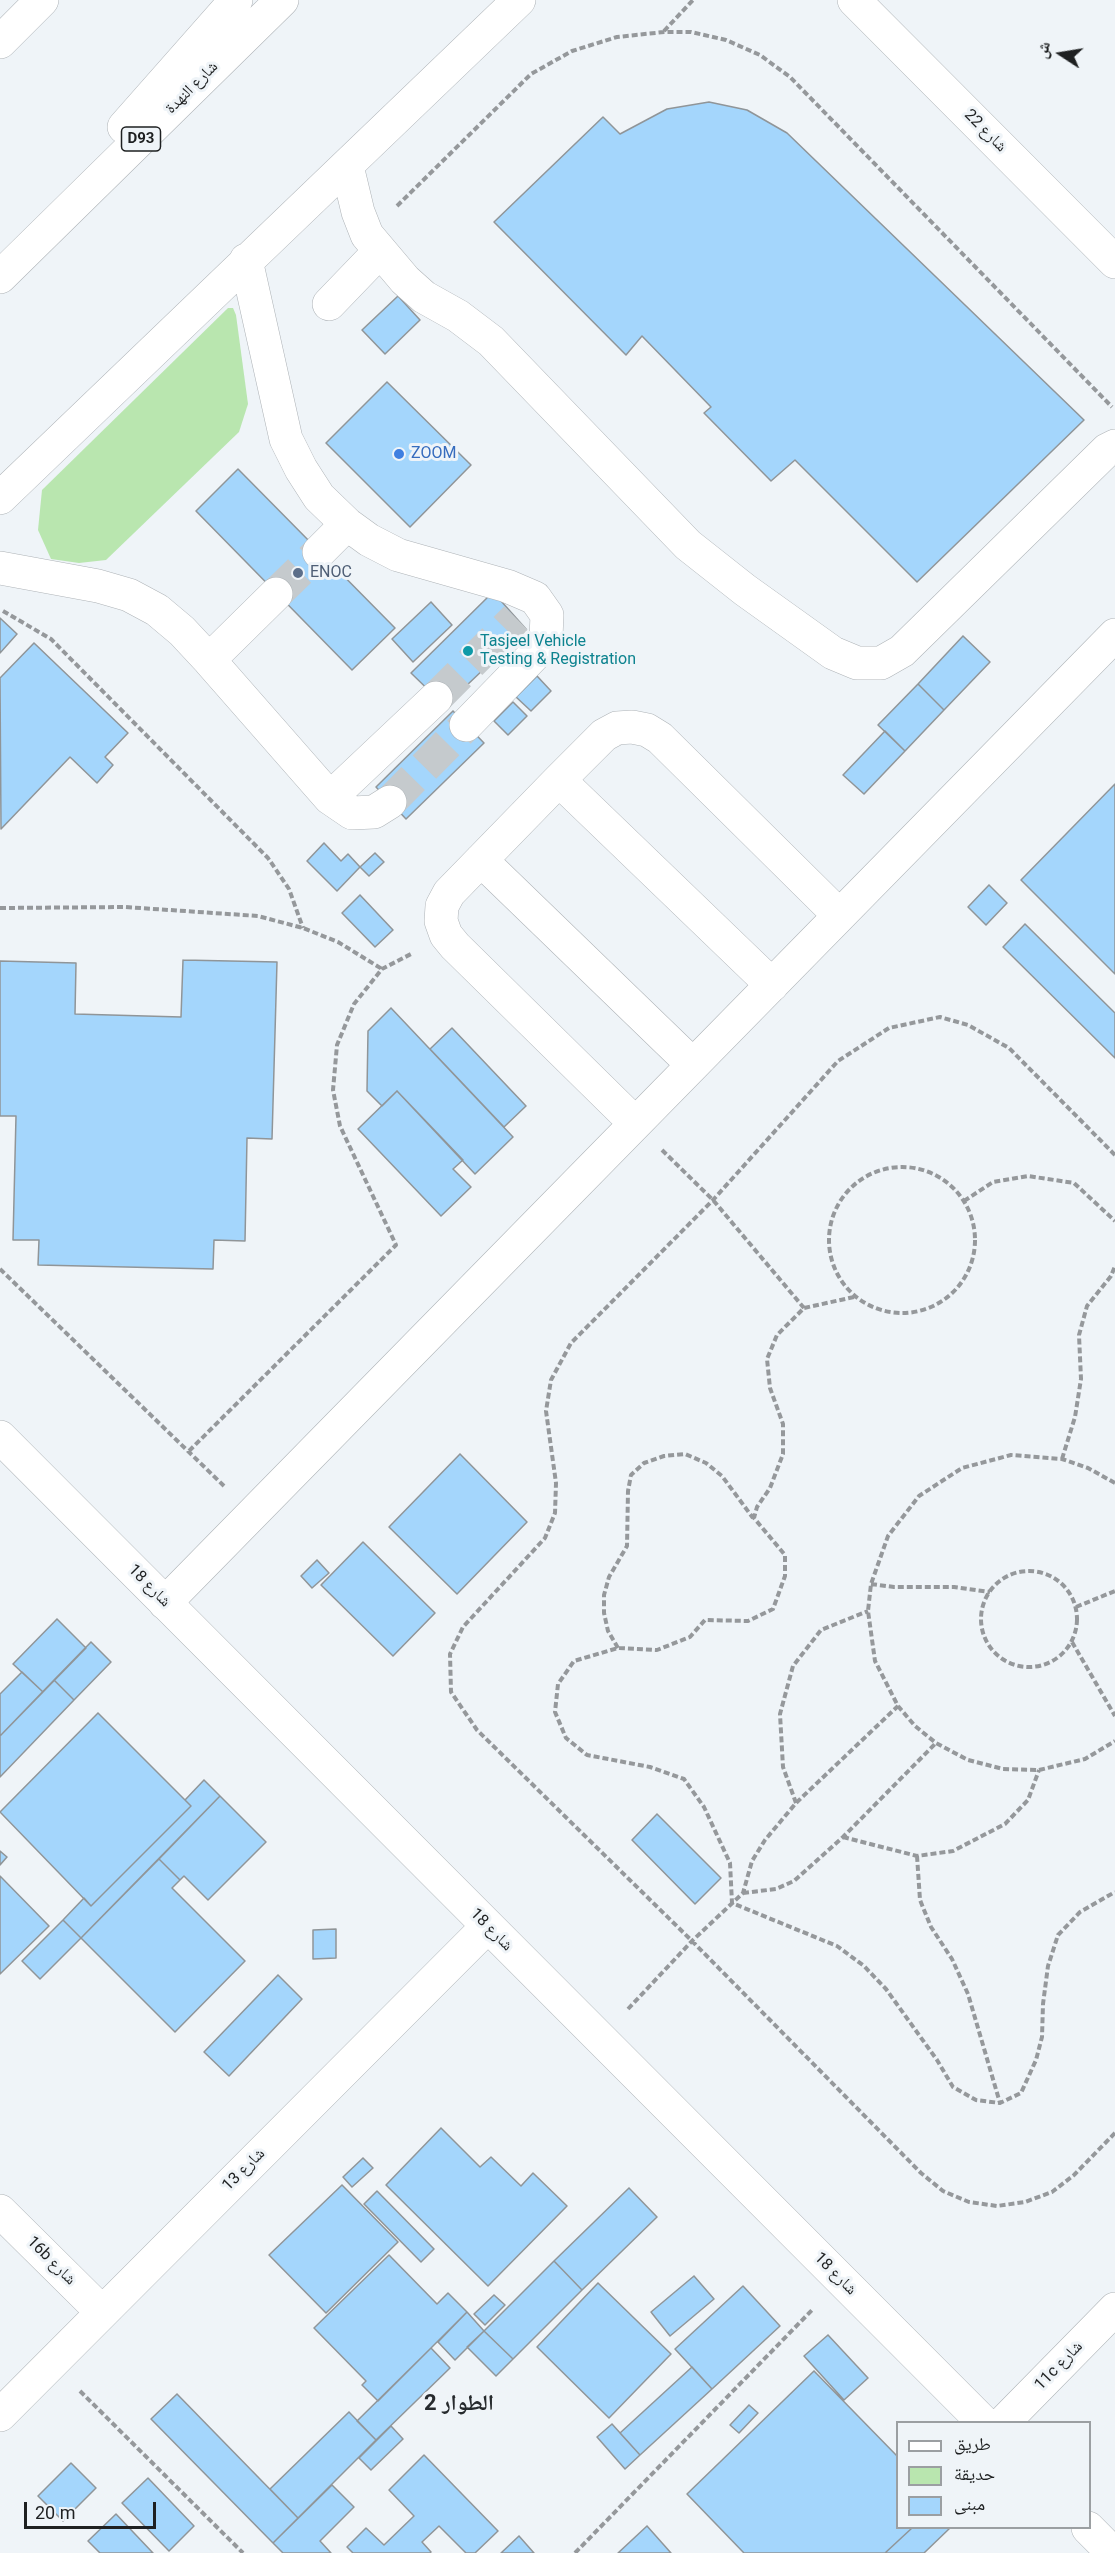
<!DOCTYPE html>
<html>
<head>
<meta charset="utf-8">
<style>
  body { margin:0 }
  #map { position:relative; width:1115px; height:2553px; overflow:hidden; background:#eff4f8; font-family:Roboto,"Noto Naskh Arabic",sans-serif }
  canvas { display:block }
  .legend { position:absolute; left:896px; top:2421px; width:195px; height:108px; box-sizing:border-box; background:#eff4f8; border:2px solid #9b9fa2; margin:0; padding:8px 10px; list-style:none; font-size:18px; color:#1e2021 }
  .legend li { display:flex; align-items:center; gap:12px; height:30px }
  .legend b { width:30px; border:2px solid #9b9fa2 }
  .north { position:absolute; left:1031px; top:24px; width:60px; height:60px; -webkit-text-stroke:4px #eff4f8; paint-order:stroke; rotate:282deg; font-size:16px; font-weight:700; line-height:24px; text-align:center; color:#1e2021 }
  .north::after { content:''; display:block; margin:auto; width:21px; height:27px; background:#1e2021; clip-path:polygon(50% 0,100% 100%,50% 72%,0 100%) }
  .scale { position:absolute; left:24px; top:2502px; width:132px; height:27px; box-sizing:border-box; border:3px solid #1e2021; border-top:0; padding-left:8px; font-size:18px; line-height:21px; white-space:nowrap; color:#1e2021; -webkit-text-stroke:4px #eff4f8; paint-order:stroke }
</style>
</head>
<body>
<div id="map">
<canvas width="1115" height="2553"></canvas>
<ul class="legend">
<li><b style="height:8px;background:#fff"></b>طريق</li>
<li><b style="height:16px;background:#b9e6af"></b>حديقة</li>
<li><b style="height:16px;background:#a4d6fc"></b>مبنى</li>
</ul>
<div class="north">ش</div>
<div class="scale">20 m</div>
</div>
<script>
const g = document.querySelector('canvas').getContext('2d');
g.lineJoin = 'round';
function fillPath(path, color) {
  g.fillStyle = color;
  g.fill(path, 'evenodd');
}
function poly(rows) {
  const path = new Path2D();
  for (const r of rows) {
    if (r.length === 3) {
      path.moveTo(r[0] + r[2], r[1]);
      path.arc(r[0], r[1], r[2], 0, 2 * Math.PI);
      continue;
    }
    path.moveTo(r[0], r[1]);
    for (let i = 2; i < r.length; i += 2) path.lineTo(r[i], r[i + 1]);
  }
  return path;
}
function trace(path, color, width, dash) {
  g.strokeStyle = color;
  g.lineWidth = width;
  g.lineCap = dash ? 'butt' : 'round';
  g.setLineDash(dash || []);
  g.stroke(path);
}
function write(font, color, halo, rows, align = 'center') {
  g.font = font + ' Roboto,"Noto Naskh Arabic",sans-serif';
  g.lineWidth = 6;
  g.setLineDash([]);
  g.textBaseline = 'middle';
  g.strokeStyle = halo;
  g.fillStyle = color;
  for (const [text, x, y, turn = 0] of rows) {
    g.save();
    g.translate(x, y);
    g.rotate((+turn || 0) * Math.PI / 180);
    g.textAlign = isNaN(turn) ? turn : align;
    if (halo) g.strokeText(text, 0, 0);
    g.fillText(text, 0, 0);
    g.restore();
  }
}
fillPath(poly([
  [228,308,233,308,236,315,248,404,239,432,106,560,79,563,51,559,38,530,42,490]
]), '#b9e6af');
const building = poly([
  [709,102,747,110,787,133,1084,420,917,582,795,460,771,481,704,413,711,407,642,336,626,355,494,222,603,117,620,134,667,109,709,102],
  [398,296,420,320,385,354,362,330,398,296],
  [387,382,471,465,410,527,326,443,387,382],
  [238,469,395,628,352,670,196,511,238,469],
  [493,592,526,629,445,706,411,673,493,592],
  [431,602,452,625,413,662,392,639,431,602],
  [0,618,17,634,0,653,0,618],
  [963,636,990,662,944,710,918,684,963,636],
  [34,643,128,733,105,757,113,765,97,783,70,757,1,829,0,678,34,643],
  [537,676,551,691,531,711,516,697,537,676],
  [918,684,944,710,905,751,878,725,918,684],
  [513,702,527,716,508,735,494,721,513,702],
  [453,711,484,743,406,819,376,787,453,711],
  [885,731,905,751,864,794,843,775,885,731],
  [1115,784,1115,974,1021,880,1115,784],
  [324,843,341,861,348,854,360,867,337,891,307,861,324,843],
  [375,853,384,862,369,876,360,867,375,853],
  [989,885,1007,903,986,925,968,907,989,885],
  [360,895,393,930,375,947,342,913,360,895],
  [1025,924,1115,1013,1115,1058,1003,947,1025,924],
  [183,960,277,962,272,1139,247,1138,245,1241,214,1240,213,1269,38,1265,39,1240,13,1240,16,1116,0,1116,0,961,76,963,75,1014,181,1017,183,960],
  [391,1008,513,1137,475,1174,397,1091,382,1106,367,1091,368,1031,391,1008],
  [452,1028,526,1106,504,1127,430,1049,452,1028],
  [397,1091,463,1160,453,1169,471,1187,441,1216,358,1129,397,1091],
  [460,1454,527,1522,457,1594,389,1527,460,1454],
  [363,1542,435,1613,393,1656,321,1585,363,1542],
  [317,1560,329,1573,312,1588,301,1576,317,1560],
  [57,1619,86,1648,43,1692,13,1664,57,1619],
  [91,1642,111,1662,74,1700,54,1680,91,1642],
  [22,1672,43,1692,0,1736,0,1694,22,1672],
  [54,1680,74,1700,0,1777,0,1736,54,1680],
  [98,1713,191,1806,91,1906,0,1812,98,1713],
  [204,1780,220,1796,81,1938,63,1920,84,1898,91,1906,191,1806,185,1800,204,1780],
  [220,1796,266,1842,208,1900,184,1876,180,1880,159,1859,220,1796],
  [657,1814,721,1878,695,1904,632,1840,657,1814],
  [0,1851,7,1857,0,1865,0,1851],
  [159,1859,180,1880,172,1888,245,1961,175,2032,81,1938,159,1859],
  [0,1876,49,1926,0,1974,0,1876],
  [63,1920,81,1938,40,1979,22,1961,63,1920],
  [336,1929,336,1958,313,1959,313,1930,336,1929],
  [278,1975,302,1999,229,2076,204,2052,278,1975],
  [441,2128,480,2167,491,2157,521,2186,533,2173,567,2206,488,2286,386,2185,441,2128],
  [363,2158,373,2168,352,2187,343,2177,363,2158],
  [342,2185,398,2242,326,2313,269,2255,342,2185],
  [629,2188,657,2217,582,2290,554,2261,629,2188],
  [377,2191,434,2249,421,2262,364,2204,377,2191],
  [389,2255,437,2304,448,2293,467,2312,378,2401,362,2385,366,2381,314,2328,389,2255],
  [554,2261,582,2290,513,2359,484,2331,554,2261],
  [694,2276,714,2299,670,2336,651,2312,694,2276],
  [598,2283,671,2354,609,2418,537,2347,598,2283],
  [743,2286,780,2326,712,2389,675,2349,743,2286],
  [494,2295,505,2305,485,2325,474,2314,494,2295],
  [467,2312,484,2331,455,2360,438,2342,467,2312],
  [484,2331,513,2359,496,2376,467,2347,484,2331],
  [828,2335,868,2378,844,2400,804,2356,828,2335],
  [431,2348,450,2368,376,2440,357,2421,431,2348],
  [692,2367,712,2389,640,2455,620,2433,692,2367],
  [814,2371,898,2457,898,2528,912,2528,885,2553,744,2553,687,2494,814,2371],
  [177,2394,298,2518,273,2543,151,2419,177,2394],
  [749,2405,758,2413,739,2433,730,2425,749,2405],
  [349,2412,376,2440,298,2518,270,2489,349,2412],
  [612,2424,640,2455,625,2469,597,2437,612,2424],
  [391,2426,403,2439,371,2470,359,2458,391,2426],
  [424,2455,498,2531,475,2553,466,2553,439,2526,422,2542,431,2552,430,2553,353,2553,347,2547,366,2528,384,2545,414,2516,389,2490,424,2455],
  [71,2463,96,2488,63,2521,38,2496,71,2463],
  [148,2478,194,2526,169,2551,122,2503,148,2478],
  [332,2485,354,2507,320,2541,331,2553,283,2553,273,2543,332,2485],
  [116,2514,153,2553,100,2553,88,2541,116,2514],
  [647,2526,671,2553,618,2553,647,2526],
  [912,2528,950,2528,924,2553,885,2553,912,2528],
  [519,2536,534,2553,501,2553,519,2536]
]);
fillPath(building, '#a4d6fc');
trace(building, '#909598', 1.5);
trace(poly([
  [276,594,319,552],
  [436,698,516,618],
  [390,802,466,725]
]), '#c5cacd', 33, [33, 16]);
const minor = poly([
  [854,0,1115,262],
  [347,166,358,212,367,235,405,280,424,297,458,316,491,341,688,545,745,590,833,653,857,663,881,663,902,651,1107,450,1115,446],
  [246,260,286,439,301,469,319,497,347,524,369,540,398,555,507,586,535,598,547,615,546,637,534,655,466,725],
  [329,304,380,251],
  [0,498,519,0],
  [319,552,347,524],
  [0,568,98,586,129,595,157,610,182,631,209,660,330,798,352,813,374,812,390,802],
  [209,660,276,594],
  [559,780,772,985],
  [330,798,436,698],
  [481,860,693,1065],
  [635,1123,455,946,446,935,441,921,442,906,449,893,559,780,604,735,617,728,632,727,647,730,660,738,839,915],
  [0,1437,983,2422],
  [165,1603,1115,635],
  [0,2211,102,2312],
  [0,2415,488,1926],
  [1004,2422,1115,2309],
  [1088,2528,1113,2553]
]);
const major = poly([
  [0,42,42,0],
  [124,127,236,0],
  [0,277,282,0]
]);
trace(minor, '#aeb3b7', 34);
trace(major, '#aeb3b7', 34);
trace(poly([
  [664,31,693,0],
  [397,206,531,74,572,51,617,37,664,32,691,32,726,40,760,55,790,77,1112,407],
  [3,611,51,639,268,858,289,889,303,928],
  [0,908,125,907,258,916,303,928,338,942,382,969],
  [662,1150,713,1200,804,1308],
  [1115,1155,1009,1048,968,1025,940,1017,889,1028,838,1061,713,1200,571,1343,551,1380,546,1411,556,1483,555,1513,545,1538,463,1627,450,1654,451,1692,477,1730,692,1941,921,2173,943,2191,969,2202,997,2206,1025,2202,1052,2192,1074,2175,1115,2133],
  [902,1240,73],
  [964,1201,993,1182,1028,1176,1074,1183,1115,1221],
  [0,1269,224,1486],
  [854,1297,804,1308,777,1335,767,1359,770,1388,783,1424,783,1454,770,1488,757,1507,754,1518,785,1555,785,1576,773,1609,748,1621,705,1620,690,1637,657,1650,618,1648,574,1661,558,1684,555,1712,566,1738,587,1755,650,1767,684,1779,704,1807,730,1863,732,1903,837,1946,864,1966,886,1989,937,2060,953,2087,976,2100,1000,2103,1021,2093,1036,2060,1042,2037,1043,2004,1048,1966,1058,1935,1080,1912,1115,1892],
  [189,1451,396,1245,340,1126,333,1090,337,1045,354,1004,382,969,411,954],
  [1062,1459,1075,1417,1081,1379,1079,1335,1087,1306,1111,1276,1115,1266],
  [1115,1483,1088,1468,1062,1459,1011,1455,962,1468,919,1496,888,1536,871,1584,868,1611,875,1661,898,1706,915,1726,936,1743,968,1760,1003,1769,1039,1770,1085,1759,1115,1741],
  [1029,1619,48],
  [871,1584,894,1587,954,1587,990,1592],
  [1076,1607,1115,1591],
  [1072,1642,1115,1716],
  [618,1648,608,1631,604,1613,604,1595,609,1577,627,1546,628,1491,631,1475,644,1463,664,1456,685,1454,706,1463,722,1476,753,1518],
  [796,1803,783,1767,780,1714,793,1666,821,1630,868,1611],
  [843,1837,917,1856,953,1851,1005,1824,1028,1800,1039,1770],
  [917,1856,920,1900,931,1927,952,1959,968,1994,1000,2103],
  [743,1893,776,1889,794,1881,843,1837,936,1743],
  [628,2009,692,1941,743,1893,752,1861,765,1840,796,1803,898,1706],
  [80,2391,243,2553],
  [575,2553,813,2309]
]), '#95989b', 4, [6, 3]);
trace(minor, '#fff', 33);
trace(major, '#fff', 33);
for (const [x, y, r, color] of [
  [399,454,6,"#3f7fe0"],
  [298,573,6,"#5c6f8a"],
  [468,651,6,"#0f9aa8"]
]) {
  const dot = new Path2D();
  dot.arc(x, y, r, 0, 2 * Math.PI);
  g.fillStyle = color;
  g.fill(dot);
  trace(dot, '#eff4f8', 2);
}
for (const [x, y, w] of [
  [141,139,39]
]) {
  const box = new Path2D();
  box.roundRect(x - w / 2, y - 12, w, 24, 4.5);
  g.fillStyle = '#eff4f8';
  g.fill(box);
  trace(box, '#1e2021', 1.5);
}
write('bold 15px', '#1e2021', null, [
  ["D93",141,139]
]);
write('16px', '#1e2021', '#eff4f8', [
  ["شارع النهدة",192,88,-45],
  ["شارع 22",985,131,45],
  ["شارع 18",149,1586,45],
  ["شارع 18",491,1930,45],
  ["شارع 13",244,2170,-45],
  ["16b شارع",51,2261,45],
  ["شارع 18",835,2274,45],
  ["11c شارع",1059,2366,-46]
]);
write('16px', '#366cbe', '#eff4f8', [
  ["ZOOM",411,454]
], 'left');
write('16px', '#4e5e75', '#eff4f8', [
  ["ENOC",310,573]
], 'left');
write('16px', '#0d838f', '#eff4f8', [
  ["Tasjeel Vehicle",480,642],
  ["Testing & Registration",480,660]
], 'left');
write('bold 22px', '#262a2d', '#eff4f8', [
  ["الطوار 2",459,2404]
]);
</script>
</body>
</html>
